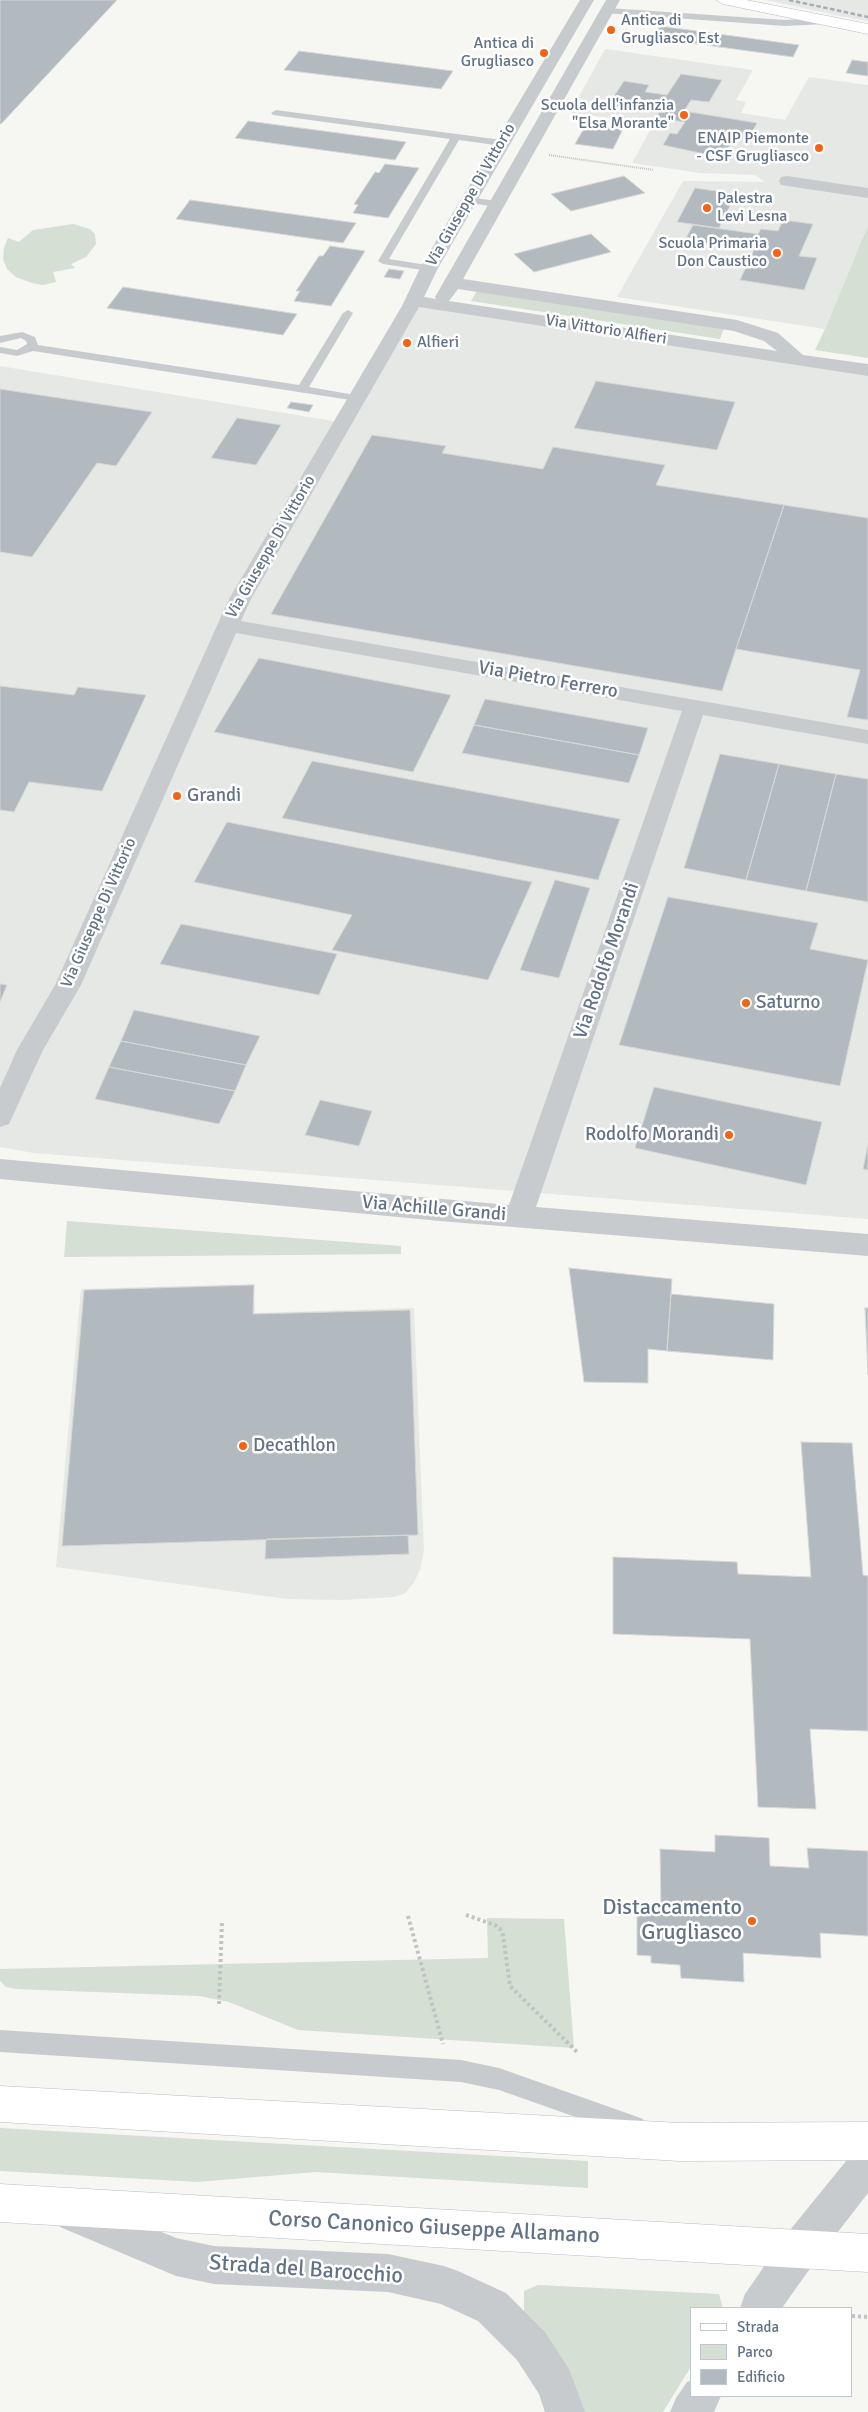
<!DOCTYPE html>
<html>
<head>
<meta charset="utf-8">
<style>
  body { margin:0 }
  #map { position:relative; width:868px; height:2412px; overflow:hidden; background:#f6f6f2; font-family:Signika,sans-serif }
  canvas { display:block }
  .legend { position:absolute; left:690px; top:2307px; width:162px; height:90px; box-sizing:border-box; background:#fff; border:1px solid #c0c7cf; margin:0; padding:6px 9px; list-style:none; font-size:15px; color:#627286 }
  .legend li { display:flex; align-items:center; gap:10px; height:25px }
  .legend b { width:25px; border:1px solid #c0c7cf }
</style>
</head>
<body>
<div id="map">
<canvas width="868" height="2412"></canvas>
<ul class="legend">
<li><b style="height:6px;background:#fff"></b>Strada</li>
<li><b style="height:14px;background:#d6dfd3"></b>Parco</li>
<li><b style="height:14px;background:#b2b9bf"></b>Edificio</li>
</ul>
</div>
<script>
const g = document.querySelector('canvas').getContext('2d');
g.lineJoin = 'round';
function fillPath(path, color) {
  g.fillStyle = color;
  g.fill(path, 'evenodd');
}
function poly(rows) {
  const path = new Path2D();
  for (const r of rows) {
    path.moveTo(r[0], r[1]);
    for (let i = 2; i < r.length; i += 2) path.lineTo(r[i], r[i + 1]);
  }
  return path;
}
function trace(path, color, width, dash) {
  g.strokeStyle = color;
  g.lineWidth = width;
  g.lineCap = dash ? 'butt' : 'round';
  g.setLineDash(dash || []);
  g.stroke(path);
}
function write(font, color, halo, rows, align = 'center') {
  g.font = font + ' Signika,sans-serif';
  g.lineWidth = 5;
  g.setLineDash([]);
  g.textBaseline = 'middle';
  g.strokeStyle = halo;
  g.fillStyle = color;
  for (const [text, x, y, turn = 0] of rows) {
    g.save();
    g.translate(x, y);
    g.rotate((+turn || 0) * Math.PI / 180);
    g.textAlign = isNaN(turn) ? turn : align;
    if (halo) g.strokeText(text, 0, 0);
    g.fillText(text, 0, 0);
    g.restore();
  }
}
fillPath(poly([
  [766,0,868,0,868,21,840,16],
  [605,49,753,70,736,100,746,102,741,113,785,120,809,77,868,85,868,225,825,329,617,297,683,181,765,182,755,175,700,173,632,163,654,123,570,113],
  [414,304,868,374,868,1219,34,1153,0,1147,0,366,345,423],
  [254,1284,255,1313,414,1308,424,1551,420,1570,413,1584,404,1594,394,1597,342,1600,287,1599,56,1567,81,1289]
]), '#e6e8e6');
fillPath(poly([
  [73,224,90,229,95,234,96,244,86,257,71,264,75,268,53,272,56,282,43,285,32,283,16,277,7,269,3,259,4,248,8,238,19,242,33,230],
  [868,225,868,358,815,350,825,329],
  [477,291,724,328,720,339,471,301],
  [67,1221,401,1246,401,1254,64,1257],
  [487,1918,564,1919,574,2048,298,2030,229,2002,199,1996,16,1989,6,1987,0,1981,0,1969,488,1958],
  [0,2128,588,2161,588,2188,315,2172,198,2182,0,2171],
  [538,2285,719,2294,722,2305,722,2308,692,2308,692,2365,663,2412,584,2412,524,2313,524,2291]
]), '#d6dfd3');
const building = poly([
  [0,0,117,0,1,124,0,124,0,0],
  [660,26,799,45,793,57,661,39,664,34,656,33,660,26],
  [299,51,453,71,441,89,284,70,299,51],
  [852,60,868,62,868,76,846,73,852,60],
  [681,74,722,80,709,102,691,100,684,111,757,123,748,139,720,135,717,139,732,142,723,158,663,145,670,133,677,134,685,122,656,118,659,113,607,107,624,81,649,85,645,92,667,95,681,74],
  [248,121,406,142,395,160,235,138,248,121],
  [586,125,623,129,613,149,575,144,586,125],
  [385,164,419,168,388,218,353,213,358,205,354,204,375,172,379,173,385,164],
  [624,176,645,193,571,211,551,194,624,176],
  [695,188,736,194,719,228,677,222,695,188],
  [190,200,356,223,343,243,176,219,190,200],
  [783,220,813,224,799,256,817,258,804,290,740,280,754,250,685,240,693,225,758,234,761,229,778,231,783,220],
  [591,234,611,252,534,272,514,254,591,234],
  [330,246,365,251,331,306,294,301,300,291,296,291,319,256,323,256,330,246],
  [389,269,404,271,400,279,384,277,389,269],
  [123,287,297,314,283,335,107,308,123,287],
  [596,381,735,402,717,450,574,428,596,381],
  [0,389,152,412,116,466,97,463,32,557,0,552,0,389],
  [291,402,313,405,309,412,287,408,291,402],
  [237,418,281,425,256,465,211,458,237,418],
  [372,435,446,446,442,453,543,469,553,447,665,465,656,485,784,505,722,691,271,614,372,435],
  [784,505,868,518,868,720,847,717,860,670,736,649,784,505],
  [259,658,451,695,413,772,214,732,259,658],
  [0,686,74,695,78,687,146,695,102,791,29,782,14,812,0,810,0,686],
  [485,699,648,728,639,755,474,725,485,699],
  [474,725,639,755,629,783,462,753,474,725],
  [720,754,779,764,746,880,684,868,720,754],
  [312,761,620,819,598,880,282,818,312,761],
  [779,764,836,774,806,891,746,880,779,764],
  [836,774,868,779,868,902,806,891,836,774],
  [227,822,532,882,488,980,332,950,352,915,194,882,227,822],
  [555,880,590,888,559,978,520,970,555,880],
  [668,897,818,923,810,949,868,960,840,1086,619,1045,668,897],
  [181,924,337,954,319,995,160,964,181,924],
  [0,984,7,985,0,1002,0,984],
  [134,1010,260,1036,246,1065,121,1041,134,1010],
  [121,1041,246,1065,235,1091,109,1067,121,1041],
  [109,1067,235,1091,219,1124,95,1099,109,1067],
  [654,1087,822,1122,806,1185,635,1148,654,1087],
  [320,1100,372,1111,359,1146,305,1135,320,1100],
  [868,1144,868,1170,863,1169,868,1144],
  [569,1268,672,1279,667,1351,648,1349,648,1383,584,1382,569,1268],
  [254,1285,253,1314,410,1310,418,1535,62,1546,84,1290,254,1285],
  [671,1294,774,1304,773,1360,667,1351,671,1294],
  [865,1308,868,1308,868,1375,865,1308],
  [801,1442,852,1443,863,1575,868,1576,868,1731,810,1729,816,1809,758,1807,750,1639,613,1634,613,1557,737,1562,738,1574,811,1577,801,1442],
  [408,1535,409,1554,265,1559,266,1539,408,1535],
  [715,1835,769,1838,770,1866,809,1868,807,1848,868,1851,868,1936,820,1933,821,1958,743,1953,744,1982,681,1978,680,1965,651,1963,651,1956,637,1955,637,1907,661,1908,660,1849,715,1852,715,1835]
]);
fillPath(building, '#b2b9bf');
trace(building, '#d7d8d5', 1);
const secondary = poly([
  [716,0,746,0,868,24,868,34,723,4,716,0],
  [0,2086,680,2123,868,2122,868,2160,680,2161,0,2122,0,2086],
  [0,2184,868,2234,868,2272,0,2222,0,2184]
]);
trace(secondary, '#b9bdc3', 1);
trace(poly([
  [549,155,654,170]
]), '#c0c2c4', 2, [1, 1]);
trace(poly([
  [466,1915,495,1925,500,1929,503,1935,510,1986,577,2052],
  [408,1916,443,2044],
  [219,2004,222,1921],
  [852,2316,868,2317]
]), '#c0c2c4', 4, [3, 3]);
fillPath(poly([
  [608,8,785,20,826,18,830,21,826,24,785,26,605,13,604,11,608,8],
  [276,110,502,140,507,143,502,146,459,140,389,259,433,266,433,270,429,271,383,264,378,261,450,139,273,115,271,113,276,110],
  [468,197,496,201,501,204,496,207,464,202,463,200,468,197],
  [348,310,353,313,309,387,361,396,363,398,357,401,33,351,17,356,0,353,0,347,17,350,27,344,26,341,21,338,0,343,0,336,22,332,35,337,38,345,299,385,343,313,348,310],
  [0,2030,461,2060,499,2068,635,2116,643,2119,646,2127,643,2135,635,2138,499,2090,461,2082,0,2052,0,2030]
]), '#c8cbce');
fillPath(poly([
  [580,0,594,0,438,268,424,297,436,299,435,297,606,0,620,0,463,279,737,320,778,333,803,355,868,364,868,376,419,307,251,599,241,621,868,730,868,744,703,715,536,1207,868,1234,868,1256,440,1221,0,1179,0,1159,509,1205,682,711,236,633,81,985,43,1050,9,1124,0,1127,0,1088,17,1050,55,985,229,599,402,306,420,268,580,0],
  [458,289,734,331,764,341,777,351,449,301,458,289],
  [787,176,868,188,868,198,781,185,779,181,781,177,787,176],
  [868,2144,868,2193,814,2263,782,2308,740,2308,745,2294,786,2235,855,2150,868,2144],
  [73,2195,176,2238,214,2246,388,2254,444,2266,458,2271,506,2293,545,2332,569,2369,585,2412,545,2412,539,2394,517,2360,478,2321,441,2304,388,2292,214,2284,176,2276,60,2227,54,2214,60,2201,73,2195],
  [692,2380,692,2396,721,2396,714,2412,670,2412,676,2398,687,2382,692,2380]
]), '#c8cbce');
fillPath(secondary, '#fff');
trace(poly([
  [789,0,868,17]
]), '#a7acb2', 2.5, [4.5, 2.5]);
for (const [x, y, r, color] of [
  [611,30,5,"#f46414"],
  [544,53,5,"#f46414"],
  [684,115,5,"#f46414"],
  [819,148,5,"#f46414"],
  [707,208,5,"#f46414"],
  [777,253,5,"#f46414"],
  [407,343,5,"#f46414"],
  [177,796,5,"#f46414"],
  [746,1003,5,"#f46414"],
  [729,1135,5,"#f46414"],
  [243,1446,5,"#f46414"],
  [752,1921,5,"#f46414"]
]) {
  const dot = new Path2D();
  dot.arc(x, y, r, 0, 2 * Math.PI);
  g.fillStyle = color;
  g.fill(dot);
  trace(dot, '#fff', 2);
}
write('16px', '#627286', '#fff', [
  ["Antica di",621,21,"left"],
  ["Grugliasco Est",621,39,"left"],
  ["Antica di",534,44],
  ["Grugliasco",534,62],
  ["Scuola dell'infanzia",674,106],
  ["\"Elsa Morante\"",674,124],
  ["ENAIP Piemonte",809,139],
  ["- CSF Grugliasco",809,157],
  ["Palestra",717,199,"left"],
  ["Levi Lesna",717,217,"left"],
  ["Scuola Primaria",767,244],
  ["Don Caustico",767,262],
  ["Alfieri",417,343,"left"]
], 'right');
write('16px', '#627286', '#fff', [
  ["Via Giuseppe Di Vittorio",471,195,-60],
  ["Via Vittorio Alfieri",606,330,9],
  ["Via Giuseppe Di Vittorio",271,547,-60],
  ["Via Giuseppe Di Vittorio",99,913,-66]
]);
write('19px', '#627286', '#fff', [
  ["Via Pietro Ferrero",548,680,10],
  ["Via Rodolfo Morandi",607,961,-71],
  ["Via Achille Grandi",434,1209,5]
]);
write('19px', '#627286', '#fff', [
  ["Grandi",187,796],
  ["Saturno",756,1003],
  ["Rodolfo Morandi",719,1135,"right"],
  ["Decathlon",253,1446]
], 'left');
write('22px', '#627286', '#fff', [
  ["Distaccamento",742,1908],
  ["Grugliasco",742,1933]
], 'right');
write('22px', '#627286', '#fff', [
  ["Corso Canonico Giuseppe Allamano",434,2228,3],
  ["Strada del Barocchio",306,2270,4]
]);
</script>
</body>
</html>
